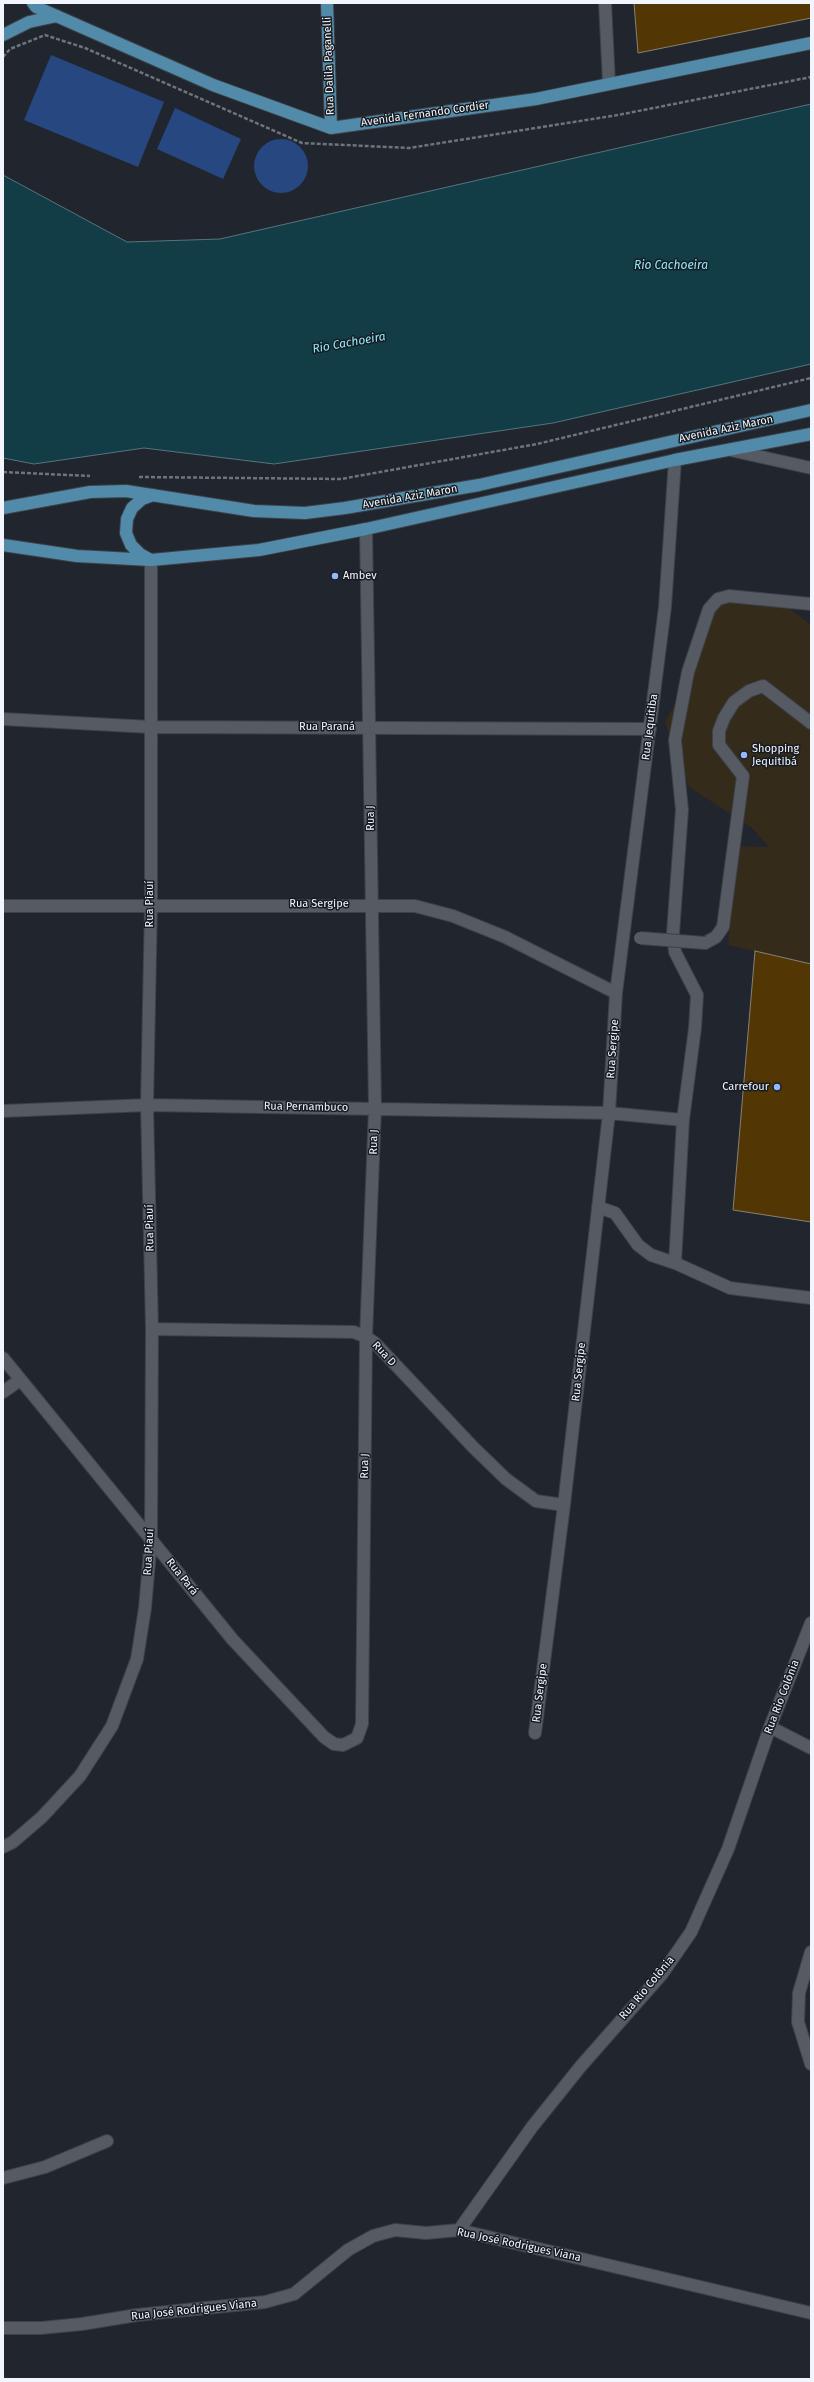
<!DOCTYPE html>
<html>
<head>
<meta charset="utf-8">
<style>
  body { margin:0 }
  #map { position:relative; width:814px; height:2382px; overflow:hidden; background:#21252d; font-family:"Fira Sans",sans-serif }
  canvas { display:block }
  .frame { position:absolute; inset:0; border:4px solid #f2f5fb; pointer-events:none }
</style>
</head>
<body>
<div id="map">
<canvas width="814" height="2382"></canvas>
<div class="frame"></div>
</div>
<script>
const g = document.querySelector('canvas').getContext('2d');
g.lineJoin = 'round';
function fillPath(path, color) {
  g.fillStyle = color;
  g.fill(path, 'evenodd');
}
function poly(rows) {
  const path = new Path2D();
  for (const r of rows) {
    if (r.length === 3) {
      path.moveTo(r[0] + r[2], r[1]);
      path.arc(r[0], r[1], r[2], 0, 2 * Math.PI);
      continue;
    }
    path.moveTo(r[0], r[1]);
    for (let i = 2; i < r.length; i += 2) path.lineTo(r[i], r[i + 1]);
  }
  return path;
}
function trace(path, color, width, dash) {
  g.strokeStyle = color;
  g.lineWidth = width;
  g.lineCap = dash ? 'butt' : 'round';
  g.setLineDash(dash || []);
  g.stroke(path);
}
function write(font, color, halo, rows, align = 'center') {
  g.font = font + ' "Fira Sans",sans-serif';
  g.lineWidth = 3;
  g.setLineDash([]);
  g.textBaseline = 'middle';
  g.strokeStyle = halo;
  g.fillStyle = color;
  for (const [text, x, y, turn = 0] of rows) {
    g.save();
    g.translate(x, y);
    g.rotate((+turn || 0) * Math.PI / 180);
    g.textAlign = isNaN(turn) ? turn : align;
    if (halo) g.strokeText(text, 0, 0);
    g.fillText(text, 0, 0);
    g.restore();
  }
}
fillPath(poly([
  [778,600,811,625,811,964,728,945,738,846,769,847,752,828,689,787,665,722,701,654,712,602]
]), '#342b1b');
fillPath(poly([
  [51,55,164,102,138,167,24,120],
  [175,108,241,139,223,179,157,149],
  [281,166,27]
]), '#274781');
const water = poly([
  [811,104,811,364,553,423,274,464,144,448,34,464,3,458,3,175,127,242,220,239,811,104]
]);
fillPath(water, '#133d46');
trace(water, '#56747c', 1);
const building = poly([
  [634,3,811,3,811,18,638,53,634,3],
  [755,951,811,964,811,1222,733,1210,755,951]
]);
fillPath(building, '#523704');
trace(building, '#888177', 1);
const minor = poly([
  [605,3,609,83],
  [730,450,811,468],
  [811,604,729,596,718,599,709,609,688,672,675,740,682,810,673,933,675,952,697,995,695,1028,683,1120,675,1263,730,1288,811,1298],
  [3,719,150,727,650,729],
  [3,906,415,906,453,916,505,937,616,993],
  [705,943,716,937,723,927,743,776,719,745,719,731,724,718,734,702,749,691,763,686,811,723],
  [3,1111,147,1105,609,1113,683,1120],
  [598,1207,615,1213,638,1245,651,1255,675,1263],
  [152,1329,354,1332,366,1337,375,1343,473,1447,506,1479,536,1501,564,1505],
  [3,1358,233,1640,324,1737,334,1744,343,1745,357,1738,362,1724,366,1337,375,1108,366,529],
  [3,1392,20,1380],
  [770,1727,811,1748],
  [535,1733,564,1505,609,1113,616,993,665,607,675,460],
  [3,1847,13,1842,42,1817,80,1776,112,1726,137,1659,145,1608,151,1539,152,1329,147,1105,151,904,151,560],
  [811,1952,799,1993,798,2022,811,2064],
  [3,2178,45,2167,107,2141],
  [459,2230,532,2127,581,2066,662,1974,691,1932,728,1849,770,1727,811,1623],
  [3,2328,41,2328,82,2324,137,2315,265,2302,294,2294,348,2250,373,2236,395,2230,426,2233,459,2230,811,2313]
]);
const major = poly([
  [33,3,36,7,213,85,331,128,536,99,811,43],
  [327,3,331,128],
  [3,35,29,22,57,16],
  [3,508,90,492,126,491,254,511,305,513,345,508,479,485,811,410],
  [3,545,77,556,151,560,259,550,366,529,675,460,811,434],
  [149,559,140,554,131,545,126,533,127,519,132,508,142,499,153,495]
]);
trace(minor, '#3d4148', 14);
trace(major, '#3d4148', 14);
trace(poly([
  [3,57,10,49,45,35,85,48,302,143,409,148,618,115,811,77],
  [3,472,90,476],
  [139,477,341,479,537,444,811,378]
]), '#6f737a', 2.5, [4, 2]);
trace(minor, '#555a63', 12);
trace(major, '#518ba9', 12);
const minorBridge = poly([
  [640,938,705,943]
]);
trace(minorBridge, '#3d4148', 14, []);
trace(minorBridge, '#555a63', 12);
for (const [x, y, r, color] of [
  [335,576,4,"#94b7fd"],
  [744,755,4,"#94b7fd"],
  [777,1087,4,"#94b7fd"]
]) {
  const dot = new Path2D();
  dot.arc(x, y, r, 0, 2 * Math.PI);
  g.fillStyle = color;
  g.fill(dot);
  trace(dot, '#171c23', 1.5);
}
write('11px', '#f2f5fb', '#171c23', [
  ["Rua Dalila Paganelli",329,66,-92],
  ["Avenida Fernando Cordier",425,114,-8],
  ["Avenida Aziz Maron",726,429,-12],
  ["Avenida Aziz Maron",410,497,-10],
  ["Rua Paraná",327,727],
  ["Rua Jequitiba",650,727,-83],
  ["Rua J",371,818,-90],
  ["Rua Piauí",150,904,-90],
  ["Rua Sergipe",319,904],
  ["Rua Sergipe",613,1049,-86],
  ["Rua Pernambuco",306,1107,1],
  ["Rua J",374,1142,-88],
  ["Rua Piauí",150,1228,-91],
  ["Rua D",384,1354,47],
  ["Rua Sergipe",579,1372,-84],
  ["Rua J",365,1466,-89],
  ["Rua Piauí",149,1552,-87],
  ["Rua Pará",182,1577,51],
  ["Rua Sergipe",540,1693,-83],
  ["Rua Rio Colônia",782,1697,-69],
  ["Rua Rio Colônia",647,1988,-50],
  ["Rua José Rodrigues Viana",519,2245,12],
  ["Rua José Rodrigues Viana",194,2310,-6]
]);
write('11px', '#f2f5fb', '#171c23', [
  ["Ambev",343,576],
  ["Shopping",752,749],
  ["Jequitibá",752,762],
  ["Carrefour",769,1087,"right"]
], 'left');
write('italic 12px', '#90eaff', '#171c23', [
  ["Rio Cachoeira",671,266],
  ["Rio Cachoeira",349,343,-10]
]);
</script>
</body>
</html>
